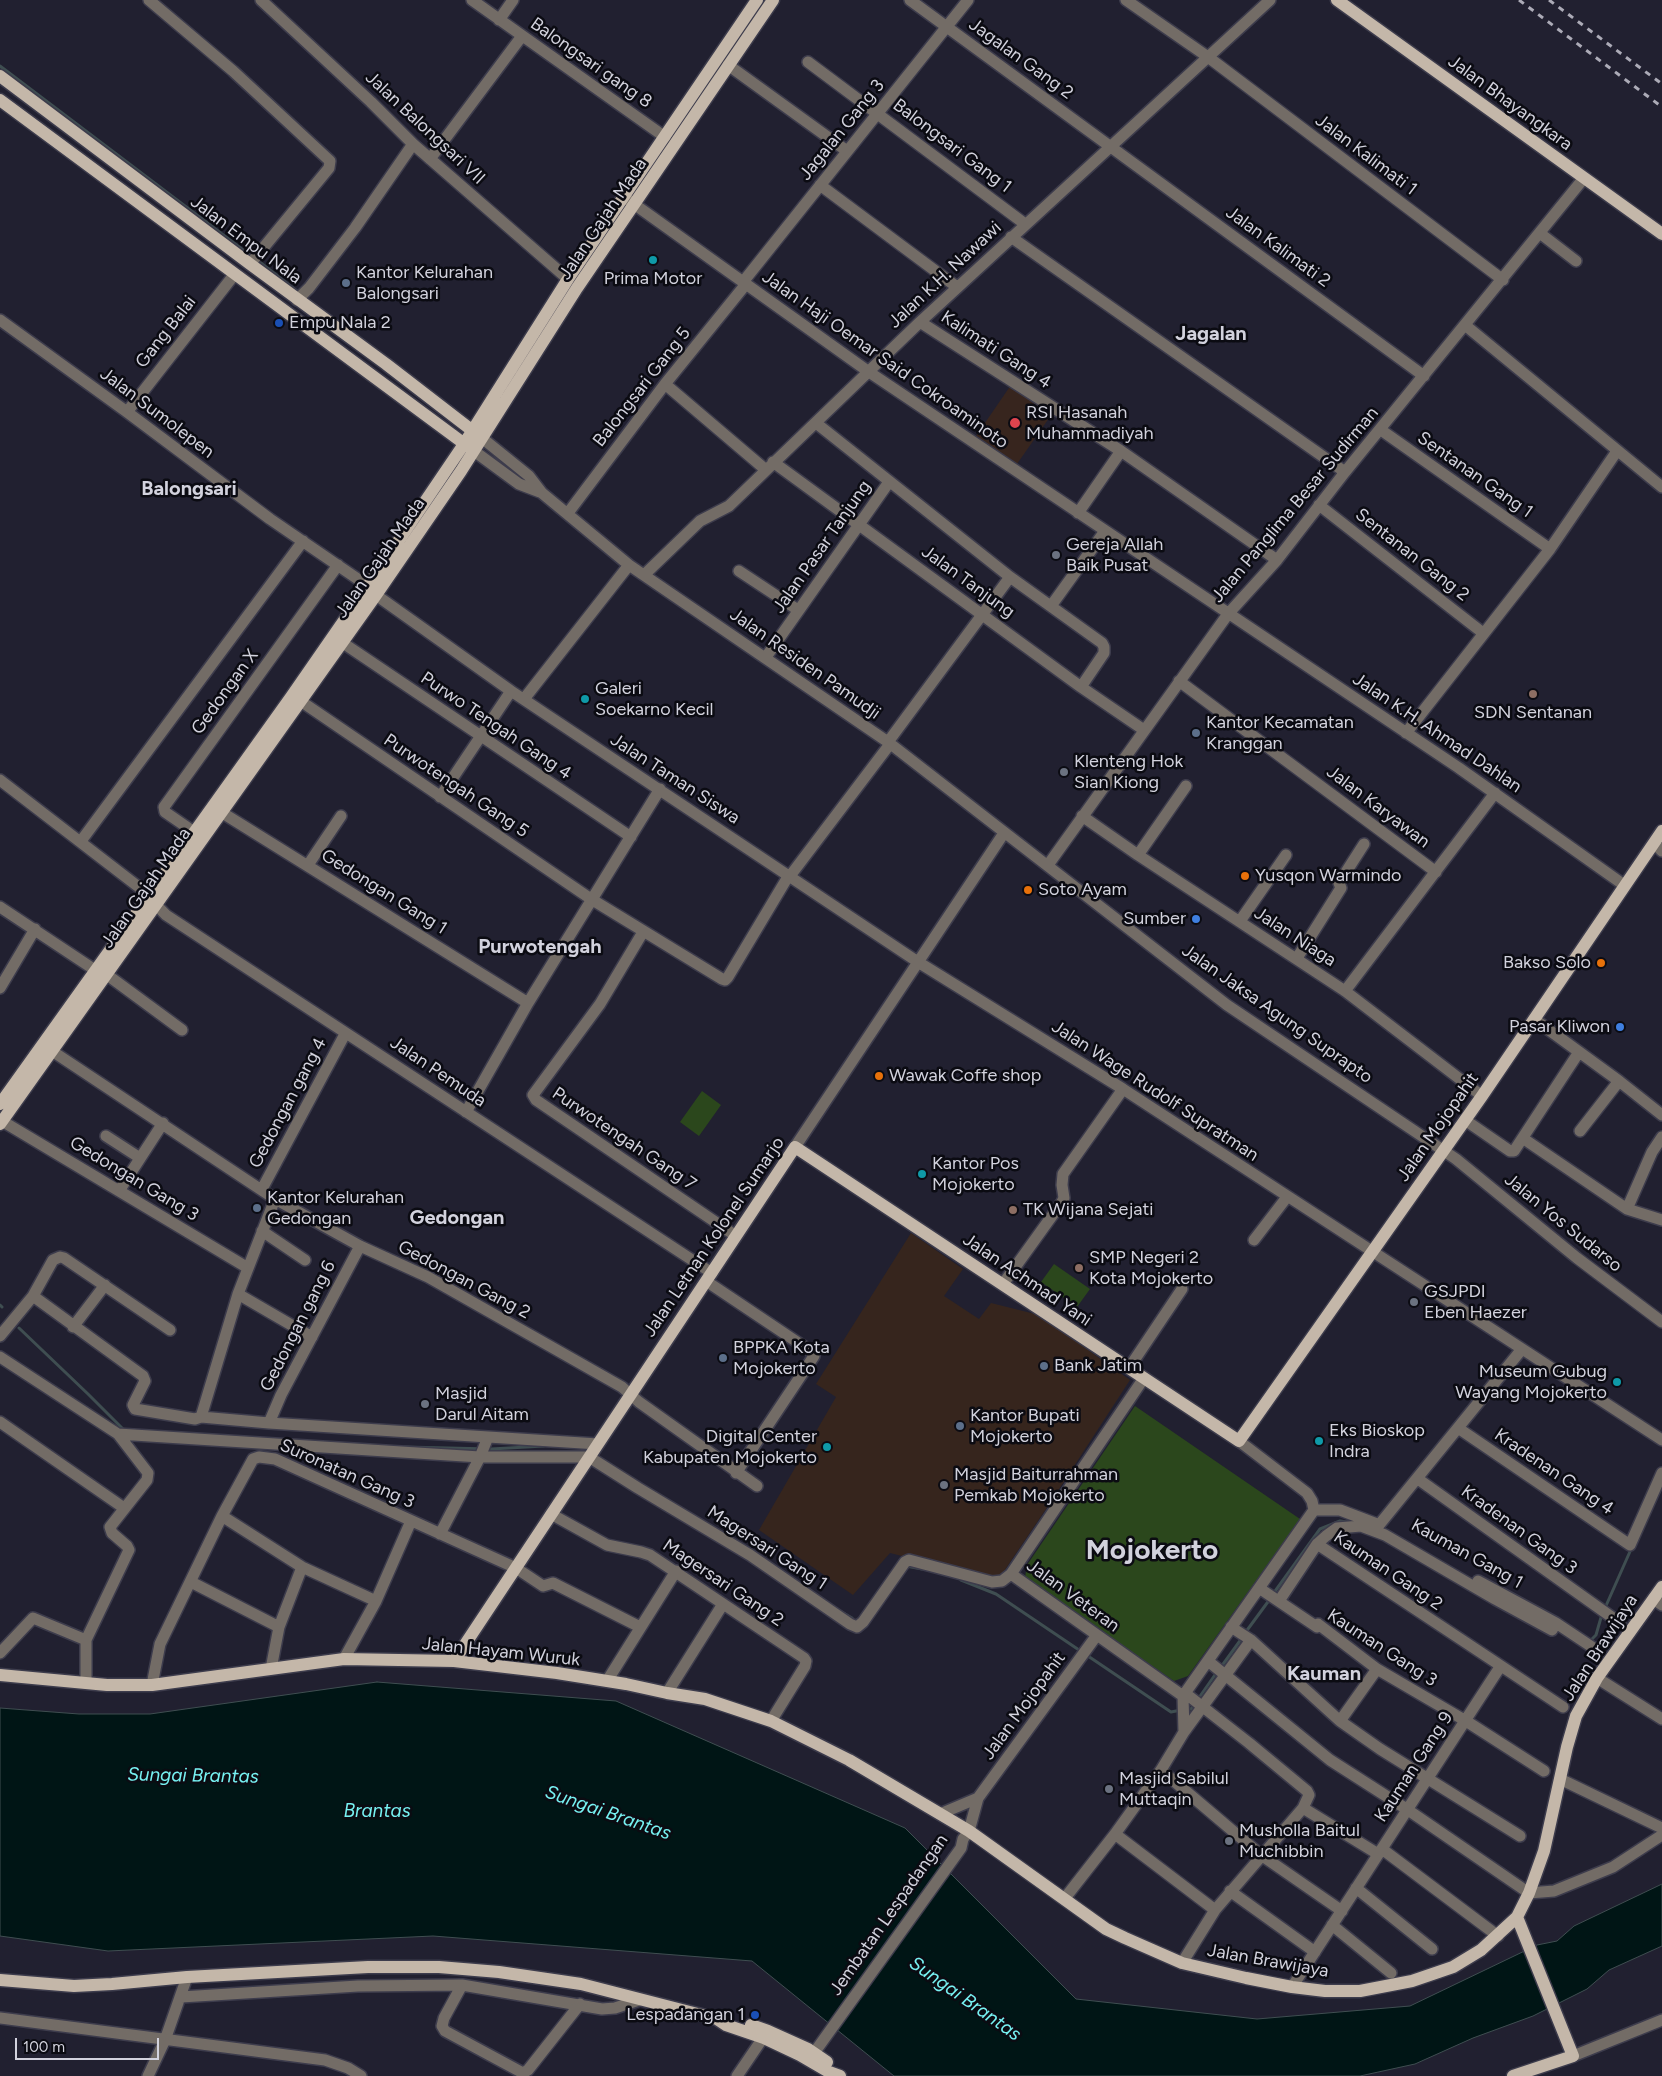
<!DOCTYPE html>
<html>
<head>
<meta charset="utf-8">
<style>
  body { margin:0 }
  #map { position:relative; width:1662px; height:2076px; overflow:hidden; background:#212030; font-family:Figtree,sans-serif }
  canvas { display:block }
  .scale { position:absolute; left:15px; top:2038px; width:144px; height:22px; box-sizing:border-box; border:2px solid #d2d2dd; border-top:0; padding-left:6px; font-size:15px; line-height:18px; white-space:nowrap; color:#d2d2dd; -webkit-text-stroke:4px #0b0b12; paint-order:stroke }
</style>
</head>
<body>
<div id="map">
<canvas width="1662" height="2076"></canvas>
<div class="scale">100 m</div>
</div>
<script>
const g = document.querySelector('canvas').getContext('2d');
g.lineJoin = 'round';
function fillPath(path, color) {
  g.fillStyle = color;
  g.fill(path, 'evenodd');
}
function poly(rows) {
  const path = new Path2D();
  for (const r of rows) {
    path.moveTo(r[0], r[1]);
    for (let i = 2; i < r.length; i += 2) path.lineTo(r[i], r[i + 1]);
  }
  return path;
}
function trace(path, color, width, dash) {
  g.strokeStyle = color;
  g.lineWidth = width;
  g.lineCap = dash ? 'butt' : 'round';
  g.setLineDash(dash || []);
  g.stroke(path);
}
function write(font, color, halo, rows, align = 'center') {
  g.font = font + ' Figtree,sans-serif';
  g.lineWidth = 5;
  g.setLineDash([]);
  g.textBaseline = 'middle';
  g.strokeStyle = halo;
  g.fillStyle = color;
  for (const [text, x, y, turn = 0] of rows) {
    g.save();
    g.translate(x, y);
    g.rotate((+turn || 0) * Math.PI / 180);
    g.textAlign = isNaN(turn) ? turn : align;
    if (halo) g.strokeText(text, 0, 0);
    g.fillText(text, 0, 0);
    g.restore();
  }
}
fillPath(poly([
  [911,1233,963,1269,944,1296,979,1319,991,1303,1039,1315,1130,1380,1052,1500,998,1580,890,1553,853,1595,759,1530,836,1397,816,1384]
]), '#36251d');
fillPath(poly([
  [1013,382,1054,411,1017,464,976,436]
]), '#37251e');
fillPath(poly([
  [702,1091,721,1105,699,1136,680,1122],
  [1054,1264,1090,1289,1077,1307,1041,1282],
  [1135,1406,1300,1519,1188,1676,1174,1681,1025,1578,1027,1565]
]), '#2b471c');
const water = poly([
  [377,1682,616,1701,905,1828,1076,1999,1257,2019,1410,2006,1537,1945,1557,1941,1574,1926,1662,1884,1662,1946,1609,1970,1587,1989,1533,2016,1473,2038,1415,2064,1360,2076,894,2076,752,1961,433,1936,108,1951,0,1936,0,1708,79,1714,150,1714,377,1682]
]);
fillPath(water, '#001515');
trace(water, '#3f4e51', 1);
trace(poly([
  [0,66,251,256],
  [257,260,297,291],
  [0,1305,2,1307],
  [19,1328,88,1394,125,1431],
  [405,1447,491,1449,544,1446],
  [906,1566,922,1569],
  [961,1580,996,1594,1171,1712,1181,1710],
  [1273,1594,1320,1529,1340,1521,1347,1522],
  [1605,1608,1632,1547],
  [840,1611,852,1618],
  [1245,1633,1270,1599],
  [1590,1641,1596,1635,1602,1614],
  [1221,1667,1242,1638],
  [1187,1709,1191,1709,1217,1672]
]), '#3f4e51', 3);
const minor = poly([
  [149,0,233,71,330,161,329,168,250,264],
  [261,0,371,102,413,144,568,279],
  [472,0,665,137],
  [910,0,1424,376],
  [1126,0,1208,57,1503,280],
  [499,20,513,0],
  [808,62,1025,224],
  [728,65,847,151],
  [430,159,522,36],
  [820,185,957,287],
  [627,199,869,372,1459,768,1624,885],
  [1541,234,1576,261],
  [1011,237,1345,472],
  [743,282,968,0],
  [297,300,309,288,355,228,413,144],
  [0,320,127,412,270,519,368,586,376,595,511,691,918,962,1123,1089,1662,1440],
  [920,322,1121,451,1277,560],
  [1465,325,1662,487],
  [665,384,766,470],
  [127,412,234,275],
  [816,423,1010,577,1102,643,1104,647,1104,653,1081,687],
  [1381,430,1550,549],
  [482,438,529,476,542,493,629,565,888,742,1227,1005,1456,1159,1577,1258,1662,1322],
  [474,451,519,484,540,492],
  [773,462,1081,687,1144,730],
  [1319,505,1483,633],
  [568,513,665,384,746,284],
  [1078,513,1121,451],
  [739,571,798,610],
  [644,575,700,521,729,506,920,322,1270,0],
  [1051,606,1105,531],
  [343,643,631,837],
  [766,657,889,482],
  [1179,681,1436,872],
  [524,699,629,565],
  [302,702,591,899,722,979,725,980,728,977,789,875],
  [1406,733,1550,549,1617,451],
  [888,742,1010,577],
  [0,780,140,888,166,915,712,1273],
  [440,797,511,691],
  [221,812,528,1003],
  [1082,816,1138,855,1345,991,1482,1096],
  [194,832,165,812,164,807,338,565],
  [81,841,303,541],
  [1654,843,1662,851],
  [1138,855,1186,786],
  [308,865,341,816],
  [1048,865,1228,614,1277,560,1345,472,1584,178],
  [790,876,890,744],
  [0,907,95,970],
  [1240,921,1286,855],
  [643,932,600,1004,533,1095,536,1100,736,1236],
  [1297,958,1341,888,1339,883,1364,844],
  [106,974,182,1030],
  [0,988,35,929],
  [1345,991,1495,793],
  [1534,1019,1619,1081,1662,1115],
  [52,1051,275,1199,360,1246,428,1277,622,1387,639,1402,757,1486],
  [466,1112,528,1003,660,789],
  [1465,1120,1510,1151,1514,1151,1579,1052],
  [2,1121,248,1268],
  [1580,1131,1619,1081],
  [106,1136,140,1158],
  [1524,1139,1627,1209,1662,1220],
  [795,1147,1004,833],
  [262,1189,345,1034],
  [119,1191,163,1123],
  [1627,1209,1652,1152,1662,1137],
  [262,1231,305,1260],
  [1254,1240,1287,1197],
  [706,1281,812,1352,814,1356,736,1473],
  [1003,1284,1062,1202,1064,1198,1062,1185,1063,1174,1123,1089],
  [238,1294,312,1337],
  [33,1296,143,1376,145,1381,133,1405,135,1409,195,1419,201,1417,269,1423,598,1444],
  [73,1327,105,1285],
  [0,1336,33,1296,53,1260,60,1257,64,1258,170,1330],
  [0,1357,118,1434,148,1473,147,1480,110,1527,112,1533,127,1546,129,1550,86,1640,86,1683],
  [1129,1368,1182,1289],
  [1144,1378,1011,1574,1183,1696],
  [201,1417,238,1294,275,1199],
  [0,1422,124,1508],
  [269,1423,281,1395,360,1246],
  [1458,1428,1630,1545,1662,1473],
  [118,1434,480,1457,589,1457,638,1488,750,1555,850,1624,857,1627,863,1622,905,1562,909,1560,992,1582,1002,1581,1011,1574],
  [1239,1441,1307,1493,1312,1501,1314,1510],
  [1418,1479,1620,1623],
  [1314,1510,1340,1510,1377,1524],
  [551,1514,607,1545,641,1552,650,1555,804,1658,806,1661,805,1666,771,1721],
  [222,1516,302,1567,376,1601],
  [1379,1525,1522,1349],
  [440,1534,480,1457,488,1437],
  [1317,1544,1563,1707],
  [1478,1581,1556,1623,1595,1649],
  [191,1582,279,1627],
  [1259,1588,1317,1627,1318,1624,1377,1669,1466,1721,1544,1771],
  [1653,1599,1662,1605],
  [1279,1601,1317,1544,1326,1536,1337,1528,1361,1526,1385,1535,1495,1599,1552,1630,1556,1623],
  [1231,1627,1251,1640,1340,1721,1380,1749,1520,1836],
  [0,1653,33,1618,86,1640],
  [344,1659,376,1601,411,1521],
  [1208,1661,1330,1760,1408,1810,1529,1893,1554,1891,1613,1867,1662,1835],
  [271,1669,279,1627,302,1567],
  [1597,1678,1662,1719],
  [607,1681,676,1571],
  [152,1685,160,1644,222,1516,253,1459,259,1457,275,1459,516,1568,543,1586,553,1583,640,1627],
  [667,1693,723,1604],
  [1340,1721,1377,1669],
  [1184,1732,1183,1696,1314,1510],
  [1161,1770,1261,1855,1342,1911],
  [1560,1779,1662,1828],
  [1303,1808,1378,1854],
  [940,1814,978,1798],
  [1115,1834,1215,1910],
  [1382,1849,1498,1936],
  [1356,1888,1432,1949],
  [1230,1891,1315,1952],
  [1065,1898,1115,1834,1161,1770,1184,1732,1251,1640],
  [1332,1925,1391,1973],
  [1182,1963,1215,1910,1303,1808,1309,1795,1307,1791,1249,1743,1185,1693],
  [462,1985,444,2018,442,2026,445,2031,523,2073,528,2070,580,2004],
  [1292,1987,1500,1667],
  [181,1997,358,1986,462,1985,602,2009,615,2008,639,2000],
  [0,2018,325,2060,348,2068,361,2076],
  [814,2053,961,1848,963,1839,969,1831,978,1798,1097,1635],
  [1573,2056,1662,2020],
  [148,2076,165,2040,187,1977],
  [737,2076,767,2032]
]);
const major = poly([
  [1337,0,1662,234],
  [0,76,250,264,386,364,478,435],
  [0,100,470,448],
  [0,1104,291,697,368,586,464,444,568,279,757,0],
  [0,1124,376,595,461,471,577,288,773,0],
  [454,1661,795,1147,1239,1441,1482,1096,1662,831],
  [0,1675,107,1685,152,1685,344,1659,454,1661,557,1673,626,1684,667,1693,705,1699,771,1721,849,1760,969,1831,1106,1929,1125,1938,1182,1963,1246,1978,1292,1987,1325,1991,1360,1991,1412,1981,1453,1967,1481,1950,1517,1917,1529,1893,1544,1851,1567,1747,1576,1716,1597,1678,1662,1587],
  [0,1980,74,1986,112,1984,187,1977,368,1967,439,1967,499,1972,581,1984,717,2019,726,2025,764,2038,800,2055,829,2072,840,2076],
  [751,2025,768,2031,808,2049,827,2062],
  [1513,2076,1573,2056,1517,1917]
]);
trace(minor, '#3d3c4c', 14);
trace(major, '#3d3c4c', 15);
trace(minor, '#736c66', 11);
trace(major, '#c4b7a9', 12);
trace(poly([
  [1519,0,1662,107],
  [1549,0,1662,84]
]), '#acabb7', 3, [6, 6]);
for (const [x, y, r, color] of [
  [653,260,5,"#0f9aa8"],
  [346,283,5,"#5c6f8a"],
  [279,323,5,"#1a4fb4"],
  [1015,423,6,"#e0444e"],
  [1056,555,5,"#6b7280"],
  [1533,694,5,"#8d6e63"],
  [585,699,5,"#0f9aa8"],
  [1196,733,5,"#5c6f8a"],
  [1064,772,5,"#6b7280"],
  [1245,876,5,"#e8710a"],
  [1028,890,5,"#e8710a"],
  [1196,919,5,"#3f7fe0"],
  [1601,963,5,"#e8710a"],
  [1620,1027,5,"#3f7fe0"],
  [879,1076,5,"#e8710a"],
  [922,1174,5,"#0f9aa8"],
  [257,1208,5,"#5c6f8a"],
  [1013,1210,5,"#8d6e63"],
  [1079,1268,5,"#8d6e63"],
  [1414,1302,5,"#6b7280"],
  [723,1358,5,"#5c6f8a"],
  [1044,1366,5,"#5c6f8a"],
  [1617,1382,5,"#0f9aa8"],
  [425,1404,5,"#6b7280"],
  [960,1426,5,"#5c6f8a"],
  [1319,1441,5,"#0f9aa8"],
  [827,1447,5,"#0f9aa8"],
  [944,1485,5,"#6b7280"],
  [1109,1789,5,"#6b7280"],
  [1229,1841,5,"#6b7280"],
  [755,2015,5,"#1a4fb4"]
]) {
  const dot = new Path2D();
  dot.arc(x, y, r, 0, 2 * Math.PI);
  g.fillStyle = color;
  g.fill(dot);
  trace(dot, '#0b0b12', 2);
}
write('18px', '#d2d2dd', '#0b0b12', [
  ["Jagalan Gang 2",1021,59,36],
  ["Balongsari gang 8",591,63,35],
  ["Jalan Bhayangkara",1510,103,36],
  ["Jalan Balongsari VII",425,128,43],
  ["Jagalan Gang 3",842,130,-51],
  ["Balongsari Gang 1",952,146,37],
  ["Jalan Kalimati 1",1366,155,37],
  ["Jalan Gajah Mada",603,219,-56],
  ["Jalan Empu Nala",246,240,37],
  ["Jalan Kalimati 2",1278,247,36],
  ["Jalan K.H. Nawawi",945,275,-43],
  ["Gang Balai",166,332,-52],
  ["Kalimati Gang 4",996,350,33],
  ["Jalan Haji Oemar Said Cokroaminoto",885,360,35],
  ["Balongsari Gang 5",642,387,-52],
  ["Jalan Sumolepen",157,413,37],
  ["Sentanan Gang 1",1475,475,35],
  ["Jalan Panglima Besar Sudirman",1295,505,-50],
  ["Jalan Pasar Tanjung",822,547,-55],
  ["Sentanan Gang 2",1412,555,38],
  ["Jalan Gajah Mada",380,558,-55],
  ["Jalan Tanjung",968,582,36],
  ["Jalan Residen Pamudji",805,664,35],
  ["Gedongan X",225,692,-54],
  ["Purwo Tengah Gang 4",496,726,34],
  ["Jalan K.H. Ahmad Dahlan",1437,733,34],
  ["Jalan Taman Siswa",675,779,33],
  ["Purwotengah Gang 5",456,786,34],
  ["Jalan Karyawan",1378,807,37],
  ["Jalan Gajah Mada",146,888,-55],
  ["Gedongan Gang 1",384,892,32],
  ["Jalan Niaga",1295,937,33],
  ["Jalan Jaksa Agung Suprapto",1277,1014,35],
  ["Jalan Pemuda",438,1072,34],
  ["Jalan Wage Rudolf Supratman",1155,1091,33],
  ["Gedongan gang 4",288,1103,-62],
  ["Jalan Mojopahit",1438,1127,-55],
  ["Purwotengah Gang 7",624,1139,34],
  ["Gedongan Gang 3",134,1179,31],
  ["Jalan Yos Sudarso",1563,1223,39],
  ["Jalan Letnan Kolonel Sumarjo",714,1237,-56],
  ["Gedongan Gang 2",464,1280,28],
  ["Jalan Achmad Yani",1027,1280,34],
  ["Gedongan gang 6",298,1326,-63],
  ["Kradenan Gang 4",1554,1472,34],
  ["Suronatan Gang 3",347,1474,24],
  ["Kradenan Gang 3",1519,1530,36],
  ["Magersari Gang 1",767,1548,33],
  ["Kauman Gang 1",1467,1554,29],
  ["Kauman Gang 2",1388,1571,34],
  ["Magersari Gang 2",723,1583,34],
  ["Jalan Veteran",1073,1596,36],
  ["Kauman Gang 3",1382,1648,33],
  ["Jalan Brawijaya",1600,1648,-57],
  ["Jalan Hayam Wuruk",501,1652,6],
  ["Jalan Mojopahit",1024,1706,-54],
  ["Kauman Gang 9",1414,1767,-57],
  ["Jembatan Lespadangan",889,1915,-55],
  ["Jalan Brawijaya",1268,1961,10]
]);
write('18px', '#d2d2dd', '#0b0b12', [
  ["Kantor Kelurahan",356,273],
  ["Balongsari",356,294],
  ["Prima Motor",653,279,"center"],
  ["Empu Nala 2",289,323],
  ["RSI Hasanah",1026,413],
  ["Muhammadiyah",1026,434],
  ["Gereja Allah",1066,545],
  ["Baik Pusat",1066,566],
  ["Galeri",595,689],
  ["Soekarno Kecil",595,710],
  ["SDN Sentanan",1533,713,"center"],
  ["Kantor Kecamatan",1206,723],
  ["Kranggan",1206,744],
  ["Klenteng Hok",1074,762],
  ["Sian Kiong",1074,783],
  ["Yusqon Warmindo",1255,876],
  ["Soto Ayam",1038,890],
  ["Sumber",1186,919,"right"],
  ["Bakso Solo",1591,963,"right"],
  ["Pasar Kliwon",1610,1027,"right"],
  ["Wawak Coffe shop",889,1076],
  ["Kantor Pos",932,1164],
  ["Mojokerto",932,1185],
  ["Kantor Kelurahan",267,1198],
  ["Gedongan",267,1219],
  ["TK Wijana Sejati",1023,1210],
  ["SMP Negeri 2",1089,1258],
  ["Kota Mojokerto",1089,1279],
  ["GSJPDI",1424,1292],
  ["Eben Haezer",1424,1313],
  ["BPPKA Kota",733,1348],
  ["Mojokerto",733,1369],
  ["Bank Jatim",1054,1366],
  ["Museum Gubug",1607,1372,"right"],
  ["Wayang Mojokerto",1607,1393,"right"],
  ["Masjid",435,1394],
  ["Darul Aitam",435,1415],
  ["Kantor Bupati",970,1416],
  ["Mojokerto",970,1437],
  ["Eks Bioskop",1329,1431],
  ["Indra",1329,1452],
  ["Digital Center",817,1437,"right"],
  ["Kabupaten Mojokerto",817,1458,"right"],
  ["Masjid Baiturrahman",954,1475],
  ["Pemkab Mojokerto",954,1496],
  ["Masjid Sabilul",1119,1779],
  ["Muttaqin",1119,1800],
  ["Musholla Baitul",1239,1831],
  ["Muchibbin",1239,1852],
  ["Lespadangan 1",745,2015,"right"]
], 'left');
write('italic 19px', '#77f1f2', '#0b0b12', [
  ["Sungai Brantas",193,1776,1],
  ["Brantas",377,1811],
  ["Sungai Brantas",608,1813,19],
  ["Sungai Brantas",965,1999,35]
]);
write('bold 20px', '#d2d2dd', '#0b0b12', [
  ["Jagalan",1211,334],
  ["Balongsari",189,489],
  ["Purwotengah",540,947],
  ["Gedongan",457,1218],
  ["Kauman",1324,1674]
]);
write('bold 28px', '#d2d2dd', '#0b0b12', [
  ["Mojokerto",1152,1551]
]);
</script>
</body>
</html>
